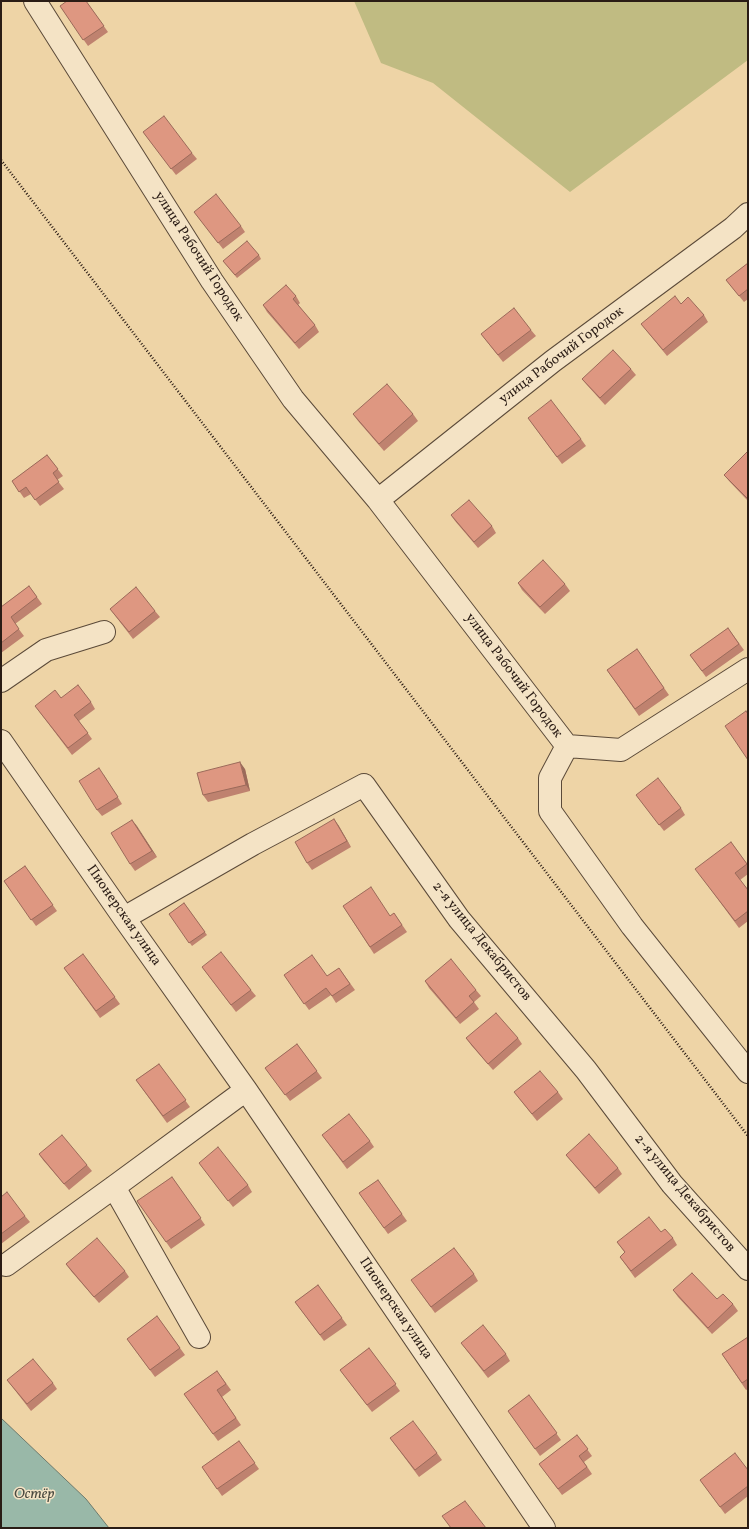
<!DOCTYPE html>
<html>
<head>
<meta charset="utf-8">
<style>
  body { margin:0 }
  #map { position:relative; width:749px; height:1529px; overflow:hidden; background:#eed4a6; font-family:Vollkorn,serif }
  canvas { display:block }
  .frame { position:absolute; inset:0; border:2px solid #2a1c15; pointer-events:none }
</style>
</head>
<body>
<div id="map">
<canvas width="749" height="1529"></canvas>
<div class="frame"></div>
</div>
<script>
const g = document.querySelector('canvas').getContext('2d');
g.lineJoin = 'round';
function fillPath(path, color) {
  g.fillStyle = color;
  g.fill(path, 'evenodd');
}
function poly(rows) {
  const path = new Path2D();
  for (const r of rows) {
    path.moveTo(r[0], r[1]);
    for (let i = 2; i < r.length; i += 2) path.lineTo(r[i], r[i + 1]);
  }
  return path;
}
function trace(path, color, width, dash) {
  g.strokeStyle = color;
  g.lineWidth = width;
  g.lineCap = dash ? 'butt' : 'round';
  g.setLineDash(dash || []);
  g.stroke(path);
}
function write(font, color, halo, rows, align = 'center') {
  g.font = font + ' Vollkorn,serif';
  g.lineWidth = 3;
  g.setLineDash([]);
  g.textBaseline = 'middle';
  g.strokeStyle = halo;
  g.fillStyle = color;
  for (const [text, x, y, turn = 0] of rows) {
    g.save();
    g.translate(x, y);
    g.rotate((+turn || 0) * Math.PI / 180);
    g.textAlign = isNaN(turn) ? turn : align;
    if (halo) g.strokeText(text, 0, 0);
    g.fillText(text, 0, 0);
    g.restore();
  }
}
fillPath(poly([
  [354,1,748,1,748,60,570,192,433,83,381,63]
]), '#c0bb82');
const water = poly([
  [1,1418,86,1499,109,1528,1,1528,1,1418]
]);
fillPath(water, '#99b8a8');
trace(water, '#6d7a6d', 1);
const minor = poly([
  [35,1,212,281,293,399,378,500,567,746,621,750,748,669],
  [378,500,553,361,733,228,748,214],
  [1,681,46,650,104,632],
  [1,741,124,918,246,1090,544,1528],
  [567,746,550,778,550,811,632,926,748,1072],
  [124,918,253,844,364,785,459,919,586,1070,672,1184,748,1269],
  [114,1187,199,1337],
  [6,1265,114,1187,246,1090]
]);
trace(minor, '#5b4a39', 24);
trace(poly([
  [1,160,748,1136]
]), '#2a1c15', 2.5, [1, 2]);
trace(minor, '#f4e3c5', 22);
fillPath(poly([
  [86,1,108,32,88,46,60,6],
  [143,132,192,153,197,159,176,175],
  [194,212,241,226,245,232,223,249],
  [259,255,261,259,237,278,223,261],
  [748,263,748,299,744,302,726,280],
  [296,296,300,303,298,305,315,325,319,332,299,349,267,312,263,305],
  [681,304,704,315,708,322,667,356,646,330,641,324],
  [531,330,536,336,503,362,481,334],
  [631,369,636,375,605,405,587,385,582,379],
  [353,414,413,414,418,421,384,451,358,421],
  [528,418,581,439,586,446,562,464],
  [748,451,748,501,729,481,724,475],
  [47,455,63,476,57,480,64,489,40,506,31,494,24,498,12,481],
  [451,515,492,526,496,533,478,548,455,521],
  [518,583,565,584,570,591,545,614,522,590],
  [29,586,42,604,15,624,24,636,1,653,1,607],
  [110,609,155,611,160,617,133,639],
  [728,628,744,650,706,677,690,655],
  [637,649,669,695,639,716,607,670],
  [61,698,91,702,95,709,79,721,92,739,72,755,35,706],
  [245,769,250,791,208,802,203,795],
  [104,775,122,804,102,816,97,810],
  [636,795,681,808,685,815,664,831],
  [334,819,351,847,312,870,307,863],
  [132,820,157,857,135,871,130,864],
  [731,842,748,865,748,874,740,880,748,890,748,921,739,928,700,875],
  [25,866,57,911,36,926,4,881],
  [184,903,207,935,192,946,169,914],
  [343,906,390,916,394,913,407,932,374,954],
  [83,954,120,1004,100,1018,64,968],
  [202,967,251,990,256,996,236,1012],
  [339,968,355,990,336,1003,331,995,309,1010,284,975,327,976],
  [425,981,476,990,481,996,474,1002,479,1009,460,1024,429,988],
  [466,1038,518,1038,522,1044,493,1070,471,1045],
  [297,1044,322,1078,290,1101,265,1068],
  [159,1064,190,1107,167,1123,136,1080],
  [514,1092,558,1092,563,1099,537,1121],
  [322,1135,370,1141,374,1147,347,1169],
  [39,1154,87,1165,92,1171,69,1190,43,1160],
  [566,1155,618,1168,622,1174,599,1194,571,1161],
  [199,1163,248,1185,252,1192,233,1207],
  [172,1177,205,1225,171,1249,137,1201],
  [378,1180,407,1221,388,1234,359,1193],
  [1,1197,25,1216,30,1222,1,1244],
  [661,1232,673,1238,677,1245,635,1278,620,1257,625,1253,617,1242],
  [66,1264,125,1271,129,1277,99,1303,71,1271],
  [474,1274,478,1281,435,1313,416,1287],
  [318,1285,347,1325,324,1341,295,1302],
  [673,1290,717,1299,733,1304,738,1311,712,1334,678,1297],
  [157,1316,185,1355,155,1377,127,1339],
  [748,1337,748,1389,746,1390,722,1354],
  [461,1343,506,1354,510,1361,488,1378],
  [369,1348,400,1391,372,1412,340,1370],
  [217,1371,231,1390,222,1397,241,1425,218,1441,184,1394],
  [7,1380,53,1383,57,1389,31,1411],
  [529,1395,561,1440,540,1456,508,1411],
  [577,1435,592,1456,584,1462,592,1474,562,1495,539,1464],
  [390,1438,437,1453,442,1460,419,1477],
  [239,1441,259,1469,222,1496,202,1467],
  [748,1470,748,1496,725,1514,700,1480]
]), '#bf826f');
fillPath(poly([
  [240,762,245,769,250,791,246,785],
  [334,819,339,826,351,847,347,841],
  [132,820,137,826,157,857,152,851]
]), '#9b6a5a');
const building = poly([
  [67,1,86,1,104,26,83,40,60,6,67,1],
  [164,116,192,153,171,169,143,132,164,116],
  [216,194,241,226,218,243,194,212,216,194],
  [247,241,259,255,235,275,223,261,247,241],
  [748,263,748,289,739,296,726,280,748,263],
  [286,285,296,296,293,299,315,325,295,343,263,305,286,285],
  [675,296,681,304,688,297,704,315,663,350,641,324,675,296],
  [514,308,531,330,498,355,481,334,514,308],
  [613,350,631,369,600,398,582,379,613,350],
  [387,384,413,414,379,444,353,414,387,384],
  [551,400,581,439,557,457,528,418,551,400],
  [748,451,748,499,724,475,748,451],
  [47,455,58,469,53,473,59,482,35,500,26,487,19,492,12,481,47,455],
  [469,500,492,526,474,542,451,515,469,500],
  [543,560,565,584,540,607,518,583,543,560],
  [29,586,37,597,11,617,19,629,1,643,1,607,29,586],
  [136,587,155,611,129,632,110,609,136,587],
  [728,628,739,644,702,671,690,655,728,628],
  [637,649,664,688,635,709,607,670,637,649],
  [78,685,91,702,74,715,88,733,68,748,35,706,55,690,61,698,78,685],
  [746,711,748,714,748,760,725,726,746,711],
  [240,762,246,785,203,795,197,773,240,762],
  [99,768,118,797,97,810,79,781,99,768],
  [658,778,681,808,659,825,636,795,658,778],
  [334,819,347,841,307,863,295,842,334,819],
  [132,820,152,851,130,864,111,833,132,820],
  [731,842,747,864,735,873,748,890,748,911,735,921,695,869,731,842],
  [25,866,53,905,31,920,4,881,25,866],
  [371,887,390,916,394,913,402,925,370,947,343,906,371,887],
  [184,903,205,932,189,943,169,914,184,903],
  [221,952,251,990,231,1005,202,967,221,952],
  [83,954,115,997,96,1011,64,968,83,954],
  [312,955,327,976,339,968,350,984,332,996,326,988,304,1004,284,975,312,955],
  [451,959,476,990,469,996,474,1002,456,1018,425,981,451,959],
  [496,1013,518,1038,488,1064,466,1038,496,1013],
  [297,1044,317,1071,285,1095,265,1068,297,1044],
  [159,1064,186,1100,163,1116,136,1080,159,1064],
  [540,1071,558,1092,532,1114,514,1092,540,1071],
  [349,1114,370,1141,343,1162,322,1135,349,1114],
  [589,1134,618,1168,595,1188,566,1155,589,1134],
  [62,1135,87,1165,64,1184,39,1154,62,1135],
  [218,1147,248,1185,228,1201,199,1163,218,1147],
  [172,1177,201,1218,166,1242,137,1201,172,1177],
  [378,1180,402,1214,384,1228,359,1193,378,1180],
  [7,1192,25,1216,1,1234,1,1197,7,1192],
  [649,1217,661,1232,665,1229,673,1238,631,1271,620,1257,625,1252,617,1242,649,1217],
  [97,1238,125,1271,94,1297,66,1264,97,1238],
  [454,1248,474,1274,431,1307,411,1280,454,1248],
  [692,1273,717,1299,723,1294,733,1304,708,1328,673,1290,692,1273],
  [318,1285,342,1318,320,1335,295,1302,318,1285],
  [157,1316,180,1348,150,1370,127,1339,157,1316],
  [483,1325,506,1354,484,1371,461,1343,483,1325],
  [748,1337,748,1379,742,1383,722,1354,748,1337],
  [369,1348,396,1384,367,1405,340,1370,369,1348],
  [33,1359,53,1383,27,1404,7,1380,33,1359],
  [217,1371,226,1384,217,1390,236,1418,213,1434,184,1394,217,1371],
  [529,1395,557,1433,535,1449,508,1411,529,1395],
  [413,1421,437,1453,415,1470,390,1438,413,1421],
  [577,1435,588,1449,579,1456,587,1467,558,1489,539,1464,577,1435],
  [239,1441,255,1463,217,1489,202,1467,239,1441],
  [735,1453,748,1470,748,1486,720,1507,700,1480,735,1453],
  [465,1501,486,1528,451,1528,442,1516,465,1501]
]);
fillPath(building, '#de9781');
trace(building, '#9b6a5a', 1);
write('14px', '#2a1c15', '#f4e3c5', [
  ["улица Рабочий Городок",198,257,57],
  ["улица Рабочий Городок",562,356,-37],
  ["улица Рабочий Городок",513,676,53],
  ["Пионерская улица",123,916,55],
  ["2-я улица Декабристов",481,942,51],
  ["2-я улица Декабристов",684,1194,50],
  ["Пионерская улица",395,1309,56]
]);
write('italic 15px', '#4b4b41', '#f4e3c5', [
  ["Остёр",34,1495]
]);
</script>
</body>
</html>
